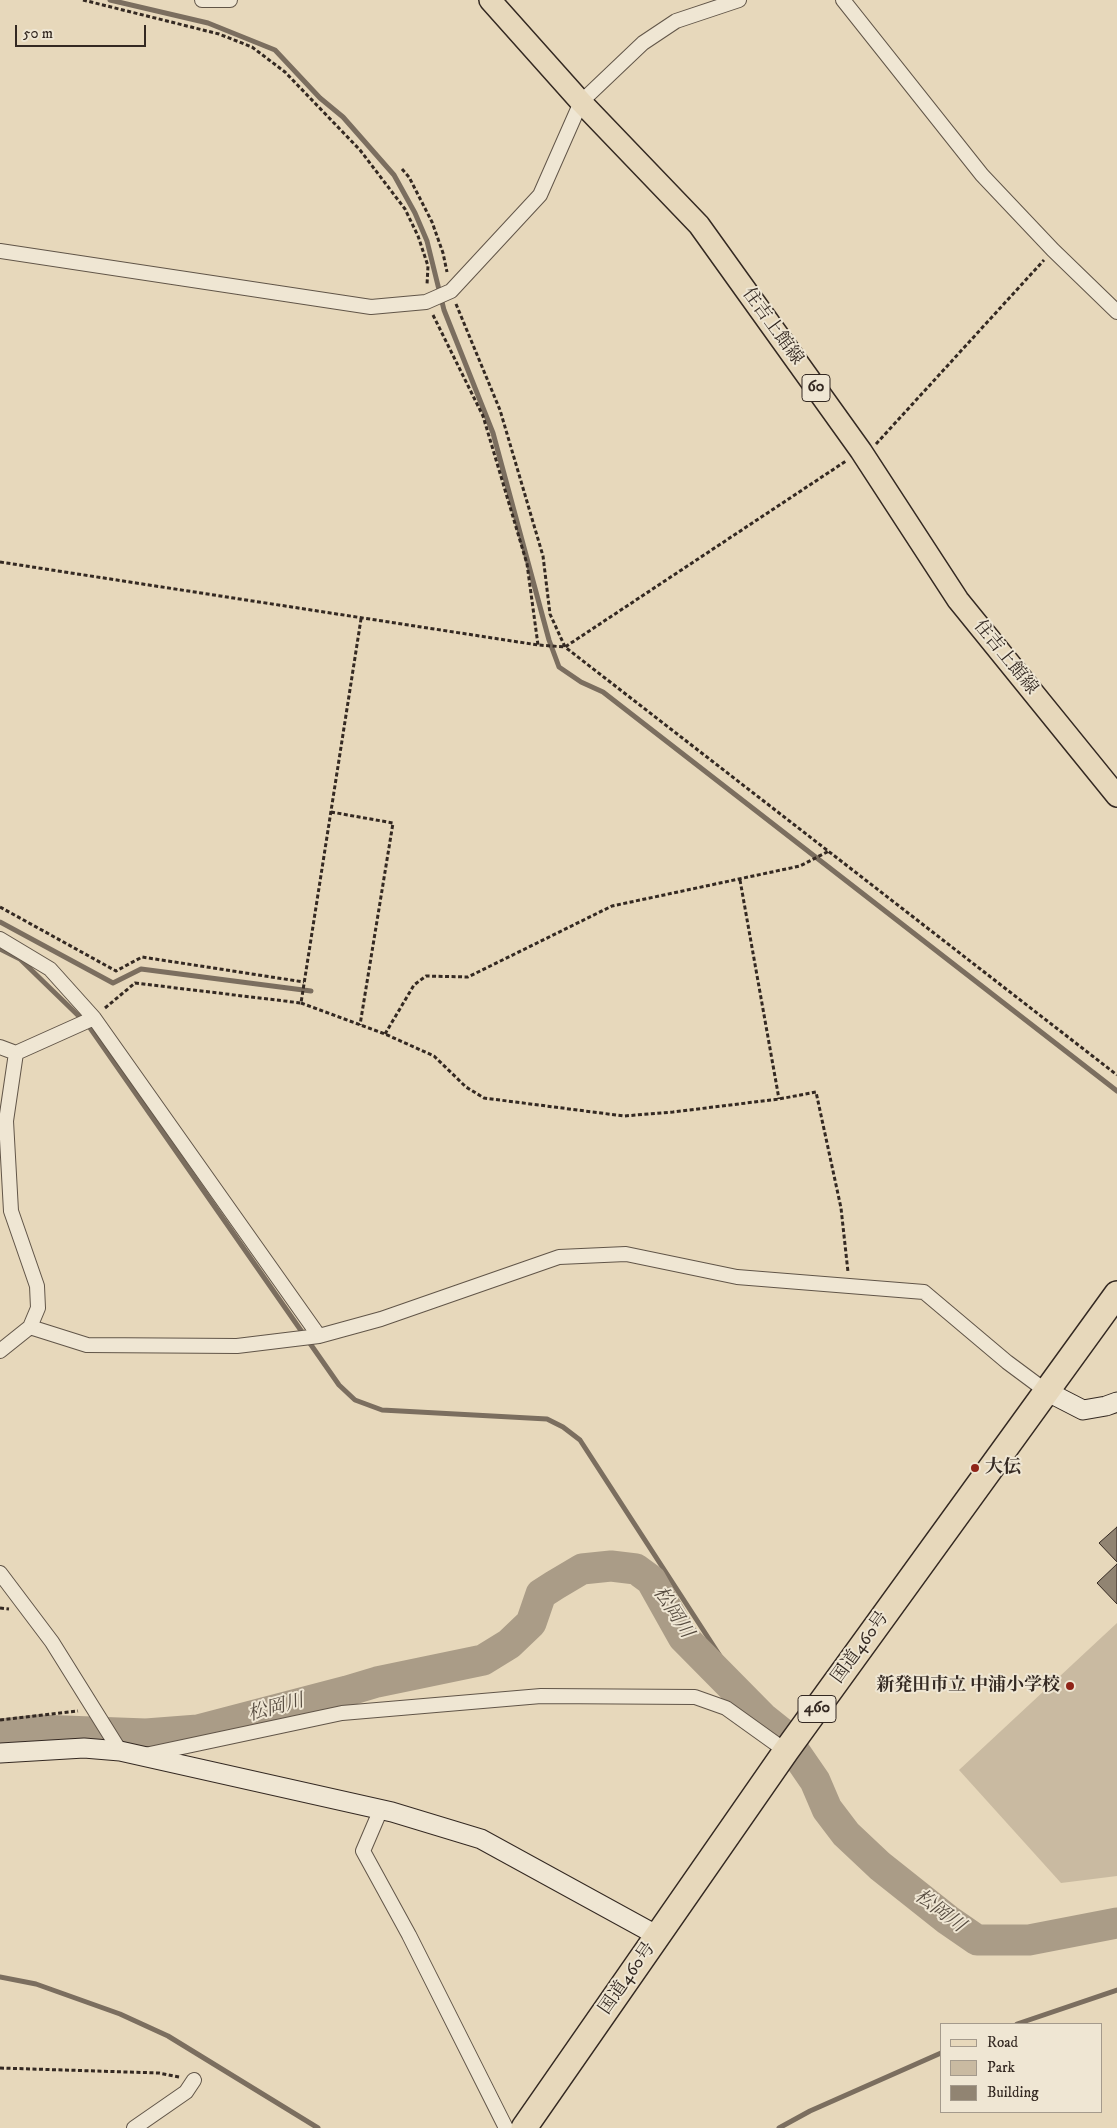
<!DOCTYPE html>
<html>
<head>
<meta charset="utf-8">
<style>
  body { margin:0 }
  #map { position:relative; width:1117px; height:2128px; overflow:hidden; background:#e7d8bb; font-family:"IM FELL DW Pica",serif }
  canvas { display:block }
  .legend { position:absolute; left:940px; top:2023px; width:162px; height:90px; box-sizing:border-box; background:#efe6d3; border:1px solid #a49a8c; margin:0; padding:6px 9px; list-style:none; font-size:15px; color:#342922 }
  .legend li { display:flex; align-items:center; gap:10px; height:25px }
  .legend b { width:25px; border:1px solid #a49a8c }
  .scale { position:absolute; left:15px; top:25px; width:131px; height:22px; box-sizing:border-box; border:2px solid #342922; border-top:0; padding-left:6px; font-size:15px; line-height:18px; white-space:nowrap; color:#342922; -webkit-text-stroke:4px #efe6d3; paint-order:stroke }
</style>
</head>
<body>
<div id="map">
<canvas width="1117" height="2128"></canvas>
<ul class="legend">
<li><b style="height:6px;background:#e7d8bb"></b>Road</li>
<li><b style="height:14px;background:#c9baa1"></b>Park</li>
<li><b style="height:14px;background:#918472"></b>Building</li>
</ul>
<div class="scale">50 m</div>
</div>
<script>
const g = document.querySelector('canvas').getContext('2d');
g.lineJoin = 'round';
function fillPath(path, color) {
  g.fillStyle = color;
  g.fill(path, 'evenodd');
}
function poly(rows) {
  const path = new Path2D();
  for (const r of rows) {
    path.moveTo(r[0], r[1]);
    for (let i = 2; i < r.length; i += 2) path.lineTo(r[i], r[i + 1]);
  }
  return path;
}
function trace(path, color, width, dash) {
  g.strokeStyle = color;
  g.lineWidth = width;
  g.lineCap = dash ? 'butt' : 'round';
  g.setLineDash(dash || []);
  g.stroke(path);
}
function write(font, color, halo, rows, align = 'center') {
  g.font = font + ' "IM FELL DW Pica","Noto Serif JP",serif';
  g.lineWidth = 4;
  g.setLineDash([]);
  g.textBaseline = 'middle';
  g.strokeStyle = halo;
  g.fillStyle = color;
  for (const [text, x, y, turn = 0] of rows) {
    g.save();
    g.translate(x, y);
    g.rotate((+turn || 0) * Math.PI / 180);
    g.textAlign = isNaN(turn) ? turn : align;
    if (halo) g.strokeText(text, 0, 0);
    g.fillText(text, 0, 0);
    g.restore();
  }
}
fillPath(poly([
  [1117,1623,1117,1876,1061,1883,959,1770]
]), '#c9baa1');
trace(poly([
  [110,0,208,23,275,50,320,98,343,117,394,175,415,213,427,241,444,310,493,433,549,640,559,667,581,682,603,692,1117,1091],
  [0,922,113,983,141,969,311,991],
  [0,949,20,959,88,1025,339,1385,355,1400,382,1410,547,1419,563,1427,580,1440,722,1659,737,1692],
  [0,1977,36,1984,120,2014,168,2036,318,2128],
  [1017,2024,1117,1990],
  [779,2128,810,2111,941,2053]
]), '#7b6e5f', 5);
trace(poly([
  [0,1734,38,1730,146,1734,198,1730,347,1691,377,1682,483,1660,509,1644,531,1623,541,1594,555,1585,582,1569,611,1566,636,1569,651,1580,683,1637,762,1717,782,1733,815,1781,827,1809,846,1834,880,1866,948,1920,977,1940,1029,1940,1117,1923]
]), '#aa9c87', 31);
const building = poly([
  [1117,1527,1117,1562,1099,1543,1117,1527],
  [1117,1564,1117,1604,1097,1583,1117,1564]
]);
fillPath(building, '#918472');
trace(building, '#342922', 1);
const street = poly([
  [202,0,230,0],
  [843,0,982,175,1053,250,1117,312],
  [0,251,371,307,426,302,451,291,540,195,581,102,643,43,676,21,739,0],
  [0,939,50,969,94,1018,319,1336],
  [0,1047,16,1053],
  [30,1327,38,1308,37,1286,11,1211,6,1121,16,1053,94,1018],
  [0,1351,30,1327,87,1345,237,1346,319,1336,381,1319,559,1257,626,1254,737,1277,924,1292,1007,1362,1046,1391],
  [0,1573,52,1642,120,1751],
  [145,1755,342,1713,541,1696,695,1697,726,1708,786,1751],
  [381,1809,363,1851,409,1935,506,2128],
  [134,2128,186,2092,194,2080]
]);
const secondary = poly([
  [1046,1391,1083,1410,1106,1406,1117,1402],
  [0,1753,84,1748,120,1751,392,1812,481,1839,658,1936]
]);
const primary = poly([
  [490,0,581,102,699,225,861,451,958,600,1117,796]
]);
const highway = poly([
  [524,2128,786,1751,1117,1294]
]);
trace(street, '#615548', 16);
trace(secondary, '#342922', 21);
trace(primary, '#342922', 24);
trace(highway, '#342922', 28);
trace(poly([
  [83,0,219,34,252,47,285,72,360,150,405,209,418,236,428,266,427,285],
  [402,169,409,177,432,222,443,253,447,272],
  [456,304,500,410,543,556,550,614,565,647,1117,1075],
  [433,315,483,416,527,564,538,645],
  [876,444,1044,260],
  [0,562,538,645,565,647,846,461],
  [331,812,393,823,360,1025],
  [740,880,779,1099],
  [0,907,116,971,142,957,304,982],
  [301,1003,385,1034,434,1056,466,1087,484,1098,624,1116,673,1112,779,1099,816,1092,841,1208,848,1272],
  [105,1008,135,983,301,1003,361,619],
  [385,1034,414,985,426,976,468,977,612,906,800,866,829,851],
  [0,1608,9,1609],
  [0,1720,78,1711],
  [0,2068,159,2073,179,2077]
]), '#342922', 3, [4, 2.5]);
trace(street, '#efe6d3', 14);
trace(secondary, '#efe6d3', 19);
trace(primary, '#e7d8bb', 21);
trace(highway, '#e7d8bb', 25);
for (const [x, y, r, color] of [
  [975,1468,5,"#8f2418"],
  [1070,1686,5,"#8f2418"]
]) {
  const dot = new Path2D();
  dot.arc(x, y, r, 0, 2 * Math.PI);
  g.fillStyle = color;
  g.fill(dot);
  trace(dot, '#efe6d3', 2);
}
for (const [x, y, w] of [
  [816,388,28],
  [817,1709,38]
]) {
  const box = new Path2D();
  box.roundRect(x - w / 2, y - 13.5, w, 27, 4);
  g.fillStyle = '#efe6d3';
  g.fill(box);
  trace(box, '#342922', 1);
}
write('bold 16px', '#342922', null, [
  ["60",816,388],
  ["460",817,1709]
]);
write('18px', '#342922', '#efe6d3', [
  ["住吉上館線",772,327,54],
  ["住吉上館線",1005,658,51],
  ["国道460号",861,1648,-54],
  ["国道460号",628,1979,-55]
]);
write('bold 18px', '#342922', '#efe6d3', [
  ["大伝",985,1468],
  ["新発田市立 中浦小学校",1060,1686,"right"]
], 'left');
write('italic 19px', '#574c40', '#efe6d3', [
  ["松岡川",672,1613,57],
  ["松岡川",276,1709,-15],
  ["松岡川",939,1912,37]
]);
</script>
</body>
</html>
